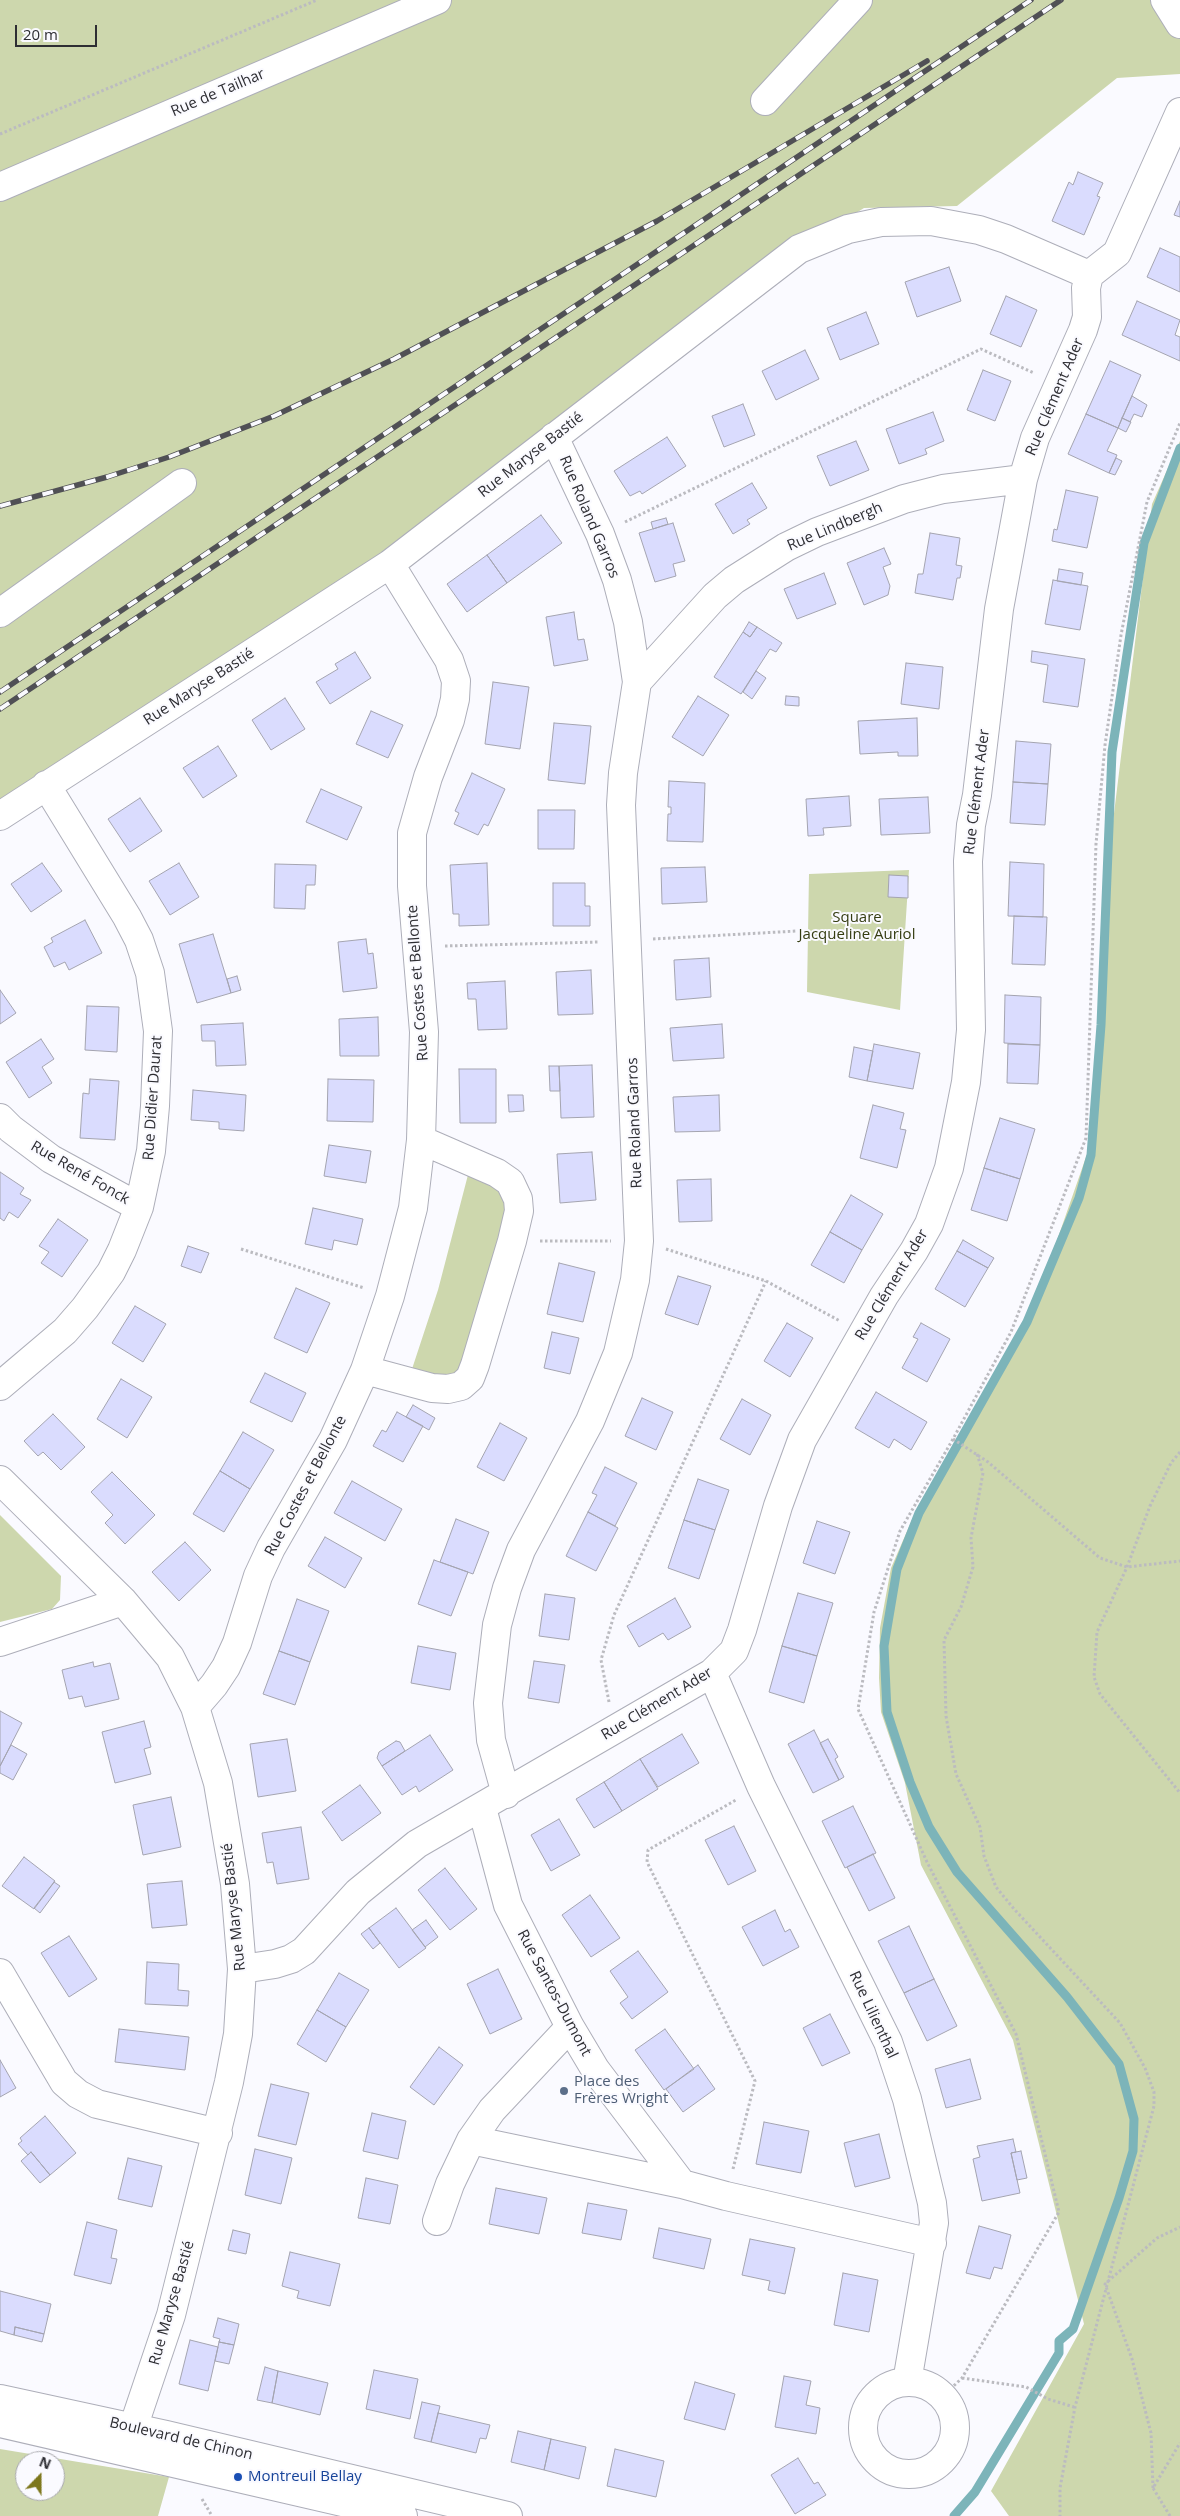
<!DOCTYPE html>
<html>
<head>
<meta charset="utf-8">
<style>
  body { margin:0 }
  #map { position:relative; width:1180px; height:2516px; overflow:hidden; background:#fafaff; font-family:"Open Sans",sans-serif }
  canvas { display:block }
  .north { position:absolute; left:15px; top:2451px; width:50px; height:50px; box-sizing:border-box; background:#fafaff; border:1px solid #a8a8ad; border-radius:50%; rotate:22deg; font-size:14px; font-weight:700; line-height:20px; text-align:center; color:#2e2e33 }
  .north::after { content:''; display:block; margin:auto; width:18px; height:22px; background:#7d771c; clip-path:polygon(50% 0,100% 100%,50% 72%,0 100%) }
  .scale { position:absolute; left:15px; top:25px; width:82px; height:22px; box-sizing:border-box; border:2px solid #2e2e33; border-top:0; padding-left:6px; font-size:15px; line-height:18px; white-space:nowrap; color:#2e2e33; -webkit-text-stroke:4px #fafaff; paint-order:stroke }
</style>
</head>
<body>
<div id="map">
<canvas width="1180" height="2516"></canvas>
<div class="north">N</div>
<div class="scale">20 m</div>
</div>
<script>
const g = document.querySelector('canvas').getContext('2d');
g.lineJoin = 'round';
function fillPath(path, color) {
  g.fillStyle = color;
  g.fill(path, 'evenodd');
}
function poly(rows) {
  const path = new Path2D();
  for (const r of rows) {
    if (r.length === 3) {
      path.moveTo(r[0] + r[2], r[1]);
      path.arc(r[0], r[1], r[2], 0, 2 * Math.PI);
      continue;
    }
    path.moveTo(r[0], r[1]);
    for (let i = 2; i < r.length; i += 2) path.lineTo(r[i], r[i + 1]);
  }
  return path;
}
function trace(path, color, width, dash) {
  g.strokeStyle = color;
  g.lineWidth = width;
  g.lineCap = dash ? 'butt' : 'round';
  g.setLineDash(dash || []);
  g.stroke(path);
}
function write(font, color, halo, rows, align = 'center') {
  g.font = font + ' "Open Sans",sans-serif';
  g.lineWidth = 4;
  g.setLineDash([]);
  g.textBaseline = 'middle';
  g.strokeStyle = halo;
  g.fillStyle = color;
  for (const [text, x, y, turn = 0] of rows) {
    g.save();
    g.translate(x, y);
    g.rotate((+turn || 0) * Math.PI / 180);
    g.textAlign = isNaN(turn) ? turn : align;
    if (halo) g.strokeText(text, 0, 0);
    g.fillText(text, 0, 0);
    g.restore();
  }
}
fillPath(poly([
  [0,0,1180,0,1180,74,1117,78,957,206,864,208,799,249,554,437,0,816],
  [1180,441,1180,2516,1009,2516,991,2491,1084,2324,1013,2040,921,1865,905,1783,881,1712,879,1678,880,1628,891,1568,918,1506,1024,1335,1093,1137,1103,903,1152,504],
  [909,870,900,1010,807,992,809,874],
  [469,1171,504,1189,510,1204,456,1382,412,1369,438,1290],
  [0,1515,61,1576,60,1600,52,1609,0,1622],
  [0,2449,169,2477,158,2516,0,2516],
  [25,2461,55,2461,55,2491,25,2491]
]), '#cdd7ad');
trace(poly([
  [954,2516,975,2492,1059,2353,1059,2341,1073,2329,1119,2198,1133,2151,1134,2119,1119,2064,1067,1997,957,1872,929,1827,910,1782,887,1712,884,1646,897,1569,919,1513,1027,1322,1079,1198,1091,1155,1101,1025,1112,752,1144,543,1180,448]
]), '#7cb4b9', 9);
const building = poly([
  [1078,172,1103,183,1097,196,1100,197,1084,235,1052,221,1069,182,1073,185,1078,172],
  [1180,201,1180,217,1174,215,1180,201],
  [1160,248,1180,257,1180,292,1147,277,1160,248],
  [949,267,961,301,917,317,905,282,949,267],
  [1006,296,1037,310,1021,347,990,334,1006,296],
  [1137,301,1180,320,1175,335,1180,337,1180,361,1122,335,1137,301],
  [866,312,879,344,840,360,827,328,866,312],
  [805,350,819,379,776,400,762,371,805,350],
  [1110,361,1141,375,1118,428,1086,414,1110,361],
  [983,370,1011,381,995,421,967,410,983,370],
  [1132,396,1147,405,1142,417,1134,414,1130,422,1122,418,1132,396],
  [743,404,755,435,724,447,712,416,743,404],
  [933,412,944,441,925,449,927,454,899,464,886,429,933,412],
  [1086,414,1118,428,1107,451,1117,455,1109,473,1068,454,1086,414],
  [1122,418,1131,422,1126,432,1118,428,1122,418],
  [667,437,686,466,642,494,640,491,630,496,614,471,667,437],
  [856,441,869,470,830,486,817,456,856,441],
  [1116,458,1122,461,1115,475,1109,473,1116,458],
  [752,483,767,508,747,520,750,524,733,534,715,504,752,483],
  [1066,490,1098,497,1087,548,1052,541,1054,529,1057,530,1066,490],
  [541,515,562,543,507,583,487,555,541,515],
  [666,518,668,524,653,529,651,522,666,518],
  [673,523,685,561,673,564,676,576,655,582,639,533,673,523],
  [930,533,960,538,956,565,962,566,960,578,957,578,953,600,915,593,918,574,923,574,930,533],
  [884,548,891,564,883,567,890,586,888,595,864,605,847,563,884,548],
  [487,555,507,583,467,612,447,584,487,555],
  [1059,569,1083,573,1081,585,1057,581,1059,569],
  [824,573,836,604,797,619,784,589,824,573],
  [1053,580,1088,586,1080,630,1045,624,1053,580],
  [574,612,578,640,584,639,588,660,554,666,546,617,574,612],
  [749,622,757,627,750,637,743,632,749,622],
  [757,627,782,643,776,652,770,649,741,694,714,677,743,632,750,637,757,627],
  [1032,651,1085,659,1078,707,1043,702,1048,665,1031,662,1032,651],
  [355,652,371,678,330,704,316,682,338,669,335,664,355,652],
  [906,663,943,667,939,709,901,704,906,663],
  [756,671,766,678,752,699,743,692,756,671],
  [493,682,529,687,520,749,485,744,493,682],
  [698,696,729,715,703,756,672,737,698,696],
  [786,696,799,697,799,706,785,705,786,696],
  [285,698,305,729,271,750,252,720,285,698],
  [371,711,403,725,388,758,356,744,371,711],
  [917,718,918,756,898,756,898,752,860,754,858,721,917,718],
  [554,723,591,726,585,784,548,780,554,723],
  [1016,741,1051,744,1048,784,1013,782,1016,741],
  [218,746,237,776,203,798,183,768,218,746],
  [472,773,505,789,488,826,484,824,478,835,454,824,459,813,455,811,472,773],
  [669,781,705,783,703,842,667,841,668,814,671,814,671,807,668,807,669,781],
  [1013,782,1048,784,1045,825,1010,823,1013,782],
  [321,789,362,807,347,840,306,822,321,789],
  [849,796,851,826,823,828,824,835,808,836,806,799,849,796],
  [928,797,930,833,881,835,879,799,928,797],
  [140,798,162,831,130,852,108,819,140,798],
  [538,810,575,810,574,849,538,849,538,810],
  [1010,862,1044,864,1043,917,1008,916,1010,862],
  [42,863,62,891,31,912,11,884,42,863],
  [179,863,199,897,170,915,149,881,179,863],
  [487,863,489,925,459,926,459,914,453,914,450,865,487,863],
  [275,864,316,865,315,885,306,885,305,909,274,908,275,864],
  [705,867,707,902,662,904,661,868,705,867],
  [889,875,908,876,908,898,888,897,889,875],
  [553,883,585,883,585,906,590,906,590,926,553,926,553,883],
  [1014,916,1047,917,1045,965,1012,964,1014,916],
  [85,920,102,953,69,970,65,962,54,967,44,947,53,942,51,938,85,920],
  [213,934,231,993,197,1003,179,944,213,934],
  [366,939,368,954,373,953,377,988,343,992,338,942,366,939],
  [709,958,711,997,676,1000,674,960,709,958],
  [591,970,593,1014,558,1015,556,972,591,970],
  [237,976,241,990,231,993,227,979,237,976],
  [505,981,507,1029,478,1030,476,999,468,999,467,983,505,981],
  [0,990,16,1013,0,1024,0,990],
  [1005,995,1041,997,1040,1045,1004,1043,1005,995],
  [87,1006,119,1007,117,1052,85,1050,87,1006],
  [378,1017,379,1056,340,1056,339,1019,378,1017],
  [243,1023,246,1065,216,1066,215,1041,202,1041,201,1025,243,1023],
  [722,1024,724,1058,673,1061,670,1028,722,1024],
  [41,1039,54,1059,42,1067,52,1083,29,1098,6,1062,41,1039],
  [874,1044,920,1053,913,1089,867,1081,874,1044],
  [1008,1044,1040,1045,1038,1084,1007,1083,1008,1044],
  [854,1047,873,1051,867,1081,849,1077,854,1047],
  [592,1065,594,1117,561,1118,559,1066,592,1065],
  [549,1066,559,1066,560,1091,550,1091,549,1066],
  [459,1069,496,1069,496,1123,460,1123,459,1069],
  [90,1079,119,1081,115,1140,80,1138,83,1093,89,1094,90,1079],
  [328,1079,374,1080,373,1122,327,1121,328,1079],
  [193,1090,246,1095,244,1131,219,1129,219,1122,191,1120,193,1090],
  [508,1095,523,1095,524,1111,509,1112,508,1095],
  [719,1095,720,1131,675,1132,673,1097,719,1095],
  [873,1105,904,1113,900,1129,906,1130,897,1168,860,1158,873,1105],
  [1000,1118,1035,1129,1020,1179,984,1168,1000,1118],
  [329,1145,371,1151,366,1183,324,1176,329,1145],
  [592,1152,596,1200,560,1203,557,1154,592,1152],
  [984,1168,1020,1179,1007,1221,971,1210,984,1168],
  [0,1172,24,1188,20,1194,31,1200,18,1218,9,1212,4,1221,0,1218,0,1172],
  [711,1179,712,1221,679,1222,677,1180,711,1179],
  [851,1195,883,1214,862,1250,830,1232,851,1195],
  [313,1208,363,1219,357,1245,334,1240,332,1250,305,1244,313,1208],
  [58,1219,88,1240,62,1277,41,1263,49,1252,39,1246,58,1219],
  [830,1232,862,1250,844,1283,811,1265,830,1232],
  [963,1240,994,1258,988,1268,957,1251,963,1240],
  [188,1246,209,1253,201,1273,181,1266,188,1246],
  [957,1251,988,1268,965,1307,935,1289,957,1251],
  [559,1263,595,1272,583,1322,547,1314,559,1263],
  [678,1276,711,1286,698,1325,665,1314,678,1276],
  [296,1288,330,1303,307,1353,274,1338,296,1288],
  [135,1306,166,1324,143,1362,112,1343,135,1306],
  [787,1323,813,1338,790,1377,764,1361,787,1323],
  [921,1323,950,1339,927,1382,902,1368,918,1339,913,1337,921,1323],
  [552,1332,579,1338,570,1374,544,1368,552,1332],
  [265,1373,306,1393,292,1422,250,1402,265,1373],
  [121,1379,152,1397,127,1438,97,1419,121,1379],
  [876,1392,927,1422,911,1450,894,1439,889,1448,855,1428,876,1392],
  [642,1398,673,1412,656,1450,625,1436,642,1398],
  [742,1399,771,1415,750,1455,720,1439,742,1399],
  [413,1405,435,1418,429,1430,406,1417,413,1405],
  [397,1412,423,1426,403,1462,373,1446,382,1430,386,1432,397,1412],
  [53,1414,85,1447,61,1470,43,1452,38,1456,24,1441,53,1414],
  [500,1423,527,1438,504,1481,477,1467,500,1423],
  [243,1432,274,1450,250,1489,220,1471,243,1432],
  [605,1467,637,1483,615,1526,588,1512,597,1495,592,1493,605,1467],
  [220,1471,250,1489,224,1532,193,1514,220,1471],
  [112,1472,155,1515,125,1544,105,1523,113,1515,91,1492,112,1472],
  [698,1479,729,1490,715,1530,684,1520,698,1479],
  [352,1481,402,1509,385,1541,334,1513,352,1481],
  [588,1512,618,1528,596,1571,566,1556,588,1512],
  [456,1519,489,1532,473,1574,440,1562,456,1519],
  [684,1520,715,1530,699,1579,668,1568,684,1520],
  [817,1521,850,1532,835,1574,803,1563,817,1521],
  [325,1537,362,1558,345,1588,308,1566,325,1537],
  [185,1542,211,1570,179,1601,152,1572,185,1542],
  [434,1560,468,1572,451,1616,418,1604,434,1560],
  [798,1593,833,1603,817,1656,782,1646,798,1593],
  [545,1594,575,1598,569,1640,539,1636,545,1594],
  [675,1598,691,1627,668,1640,663,1633,639,1647,627,1626,675,1598],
  [297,1599,329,1611,310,1662,279,1651,297,1599],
  [418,1646,456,1653,450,1690,411,1683,418,1646],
  [782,1646,817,1656,804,1703,769,1692,782,1646],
  [279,1651,310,1662,295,1705,263,1694,279,1651],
  [534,1661,565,1665,559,1703,528,1698,534,1661],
  [93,1662,94,1667,110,1663,119,1699,85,1707,82,1696,69,1699,62,1670,93,1662],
  [0,1711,22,1723,0,1766,0,1711],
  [144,1721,151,1747,144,1749,151,1774,115,1783,102,1732,144,1721],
  [814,1730,839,1780,813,1793,788,1744,814,1730],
  [682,1734,699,1763,658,1787,640,1759,682,1734],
  [430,1735,453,1770,419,1792,416,1786,402,1795,382,1766,430,1735],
  [287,1739,296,1791,258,1797,250,1744,287,1739],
  [828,1739,838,1757,835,1759,844,1777,839,1780,820,1743,828,1739],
  [396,1741,400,1742,405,1751,382,1766,377,1758,379,1752,396,1741],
  [11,1745,27,1754,13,1780,0,1773,0,1766,11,1745],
  [640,1759,658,1789,622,1811,604,1782,640,1759],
  [604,1782,622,1811,594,1828,576,1799,604,1782],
  [360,1785,381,1813,342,1841,322,1812,360,1785],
  [171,1797,181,1847,143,1855,133,1805,171,1797],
  [853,1806,876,1853,845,1868,822,1821,853,1806],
  [559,1819,580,1855,551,1871,531,1835,559,1819],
  [734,1826,756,1871,728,1885,705,1840,734,1826],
  [301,1827,309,1879,277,1884,273,1862,267,1863,262,1833,301,1827],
  [873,1854,895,1898,869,1911,847,1867,873,1854],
  [24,1857,55,1881,34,1909,2,1886,24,1857],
  [445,1868,477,1909,450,1930,418,1890,445,1868],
  [182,1881,187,1925,152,1928,147,1884,182,1881],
  [54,1882,60,1886,40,1913,34,1908,54,1882],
  [590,1895,620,1938,591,1957,562,1915,590,1895],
  [396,1908,426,1948,399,1968,369,1928,396,1908],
  [775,1910,785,1932,790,1929,799,1947,763,1966,742,1927,775,1910],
  [426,1920,438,1937,425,1947,412,1930,426,1920],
  [909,1926,934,1979,904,1993,878,1941,909,1926],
  [369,1928,380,1943,373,1949,361,1934,369,1928],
  [69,1936,97,1979,69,1997,41,1953,69,1936],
  [638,1951,668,1992,632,2019,620,2003,628,1997,610,1971,638,1951],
  [147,1962,179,1964,178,1990,189,1991,188,2006,145,2004,147,1962],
  [498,1969,522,2019,490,2034,467,1984,498,1969],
  [339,1973,369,1990,346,2027,317,2010,339,1973],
  [934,1979,957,2026,927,2041,904,1993,934,1979],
  [317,2010,346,2027,326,2062,297,2044,317,2010],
  [830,2014,850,2053,822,2066,803,2028,830,2014],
  [119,2029,189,2037,185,2070,115,2062,119,2029],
  [665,2029,694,2069,664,2090,635,2050,665,2029],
  [439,2047,463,2065,434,2105,410,2087,439,2047],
  [970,2059,981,2099,946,2108,935,2069,970,2059],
  [0,2060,16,2088,0,2097,0,2060],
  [698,2065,715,2089,683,2112,666,2089,698,2065],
  [271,2084,309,2093,296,2145,258,2136,271,2084],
  [372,2113,406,2121,398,2159,363,2151,372,2113],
  [45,2116,76,2153,50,2175,31,2152,28,2155,18,2144,22,2141,20,2138,45,2116],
  [764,2122,809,2131,801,2173,756,2164,764,2122],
  [879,2134,890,2178,855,2187,844,2143,879,2134],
  [1013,2139,1016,2152,1011,2153,1020,2193,982,2201,973,2159,980,2157,977,2146,1013,2139],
  [255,2149,292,2158,281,2204,245,2195,255,2149],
  [1021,2151,1027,2178,1017,2180,1011,2153,1021,2151],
  [31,2152,50,2175,40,2183,21,2161,31,2152],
  [128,2158,162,2166,152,2207,118,2199,128,2158],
  [366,2178,398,2185,390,2224,358,2218,366,2178],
  [496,2188,547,2198,539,2234,489,2224,496,2188],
  [588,2203,627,2210,621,2240,582,2233,588,2203],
  [87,2222,117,2230,111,2258,117,2259,111,2284,74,2275,87,2222],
  [979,2226,1011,2235,1002,2269,994,2267,990,2279,966,2273,979,2226],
  [659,2228,711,2239,704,2269,653,2258,659,2228],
  [233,2230,250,2234,246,2254,228,2250,233,2230],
  [750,2239,795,2248,785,2294,768,2290,770,2281,742,2275,750,2239],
  [290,2252,340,2264,330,2306,297,2298,299,2291,282,2286,290,2252],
  [843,2273,878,2280,869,2332,834,2325,843,2273],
  [0,2291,51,2304,44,2334,15,2327,14,2335,0,2331,0,2291],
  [218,2318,239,2324,234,2345,219,2342,220,2339,213,2337,218,2318],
  [15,2327,44,2334,42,2342,14,2335,15,2327],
  [190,2340,218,2347,208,2391,179,2384,190,2340],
  [219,2342,234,2345,229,2364,215,2361,219,2342],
  [265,2367,278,2371,272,2403,257,2400,265,2367],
  [374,2370,418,2379,410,2419,366,2409,374,2370],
  [278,2371,328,2383,320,2415,272,2403,278,2371],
  [784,2376,811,2381,806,2405,820,2408,816,2434,775,2427,784,2376],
  [695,2382,735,2394,725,2430,684,2419,695,2382],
  [422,2402,440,2406,431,2442,414,2438,422,2402],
  [438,2413,490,2425,486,2439,480,2438,476,2453,431,2442,438,2413],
  [518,2431,551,2439,544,2470,511,2462,518,2431],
  [551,2439,586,2447,579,2479,544,2470,551,2439],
  [615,2449,664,2461,656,2497,607,2486,615,2449],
  [798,2458,814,2484,818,2482,826,2495,795,2514,771,2475,798,2458]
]);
fillPath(building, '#dadcfe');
trace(building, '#a4a4b0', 1);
const minor = poly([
  [1165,0,1180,24],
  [765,101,858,0],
  [0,187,437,0],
  [0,613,182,483],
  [637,682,715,596,734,580,786,547,817,532,904,499,943,489,1023,479],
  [0,816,390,564,799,249,848,229,881,222,931,221,979,230,1006,239,1089,275],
  [0,1118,11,1129,51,1159,139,1207],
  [365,1370,432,1388,448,1389,461,1386,470,1378,475,1365,512,1241,519,1211,518,1199,510,1182,497,1173,421,1140],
  [0,1386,65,1331,85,1308,111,1272,122,1250,139,1207,151,1151,155,1106,158,1031,150,973,139,940,127,917,46,785],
  [0,1480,123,1601,170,1657,195,1707,218,1783,235,1884,242,1969,238,2034,229,2082,171,2315,133,2428],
  [0,1642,123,1601],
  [712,1673,761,1786,888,2042,907,2099,932,2203,934,2223,907,2382],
  [195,1707,214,1685,226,1667,237,1643,258,1576,271,1548,333,1440,365,1370,390,1296,413,1208,421,1140,424,1032,412,886,412,833,428,777,450,720,455,699,456,681,449,660,390,564],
  [506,1794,491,1740,488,1703,497,1625,507,1588,521,1550,590,1421,618,1353,635,1280,639,1241,621,805,623,773,637,682,628,622,617,580,600,534,554,437],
  [482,1808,508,1905,570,2027,595,2069,682,2184,726,2196,932,2243],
  [242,1969,275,1964,291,1959,304,1951,358,1892,417,1844,712,1673,734,1651,742,1630,778,1506,802,1440,884,1296,914,1251,929,1224,949,1168,966,1082,971,1030,968,861,971,825,977,795,999,609,1023,479,1035,438,1083,330,1087,317,1086,288,1089,275,1117,253,1180,112],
  [0,1973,64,2082,78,2094,97,2104,218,2133],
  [471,2140,682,2184],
  [437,2221,450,2184,471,2140,492,2110,570,2027],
  [909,2428,46]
]);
const major = poly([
  [0,2399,166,2435,508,2516],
  [0,2423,403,2516]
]);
trace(minor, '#adaeb9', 30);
trace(major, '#adaeb9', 30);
trace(poly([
  [0,134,317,0],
  [625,522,981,349,1034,373],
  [653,939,797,931],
  [445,946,599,942],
  [540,1241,611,1241],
  [241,1249,364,1288],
  [666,1249,766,1281,840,1321],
  [953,1439,988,1462,1100,1558,1127,1567,1180,1561],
  [1180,1452,1171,1463,1150,1506,1127,1567,1097,1632,1094,1677,1100,1694,1180,1793],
  [977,1454,983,1473,971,1538,973,1567,961,1607,944,1640,946,1716,956,1774,980,1827,984,1856,996,1887,1014,1909,1120,2023,1145,2068,1154,2092,1154,2106,1075,2407,1060,2488,1060,2516],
  [609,1702,601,1660,614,1615,766,1281],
  [733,2169,755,2081,647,1862,648,1850,736,1800],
  [962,2378,1026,2387,1048,2399,1074,2407],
  [943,2396,962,2378,1059,2212,1016,2034,927,1862,858,1709,874,1612,900,1531,953,1439,1011,1332,1086,1138,1096,844,1105,745,1121,635,1147,502,1180,423],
  [1153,2488,1151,2433,1132,2359,1105,2284,1157,2238,1180,2227],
  [202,2499,212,2516],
  [1170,2516,1153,2488,1180,2443]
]), '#bbbbc0', 3, [2.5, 2.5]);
trace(minor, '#fff', 28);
trace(major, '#fff', 28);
const rail = poly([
  [0,506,107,477,169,457,274,416,394,359,657,221,927,61],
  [0,692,1031,0],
  [0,709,1061,0]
]);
trace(rail, '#505055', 5.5);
trace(rail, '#fafaff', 4, [11]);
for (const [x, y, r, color] of [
  [564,2091,5,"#5c6f8a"],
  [238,2477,5,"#1a4fb4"]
]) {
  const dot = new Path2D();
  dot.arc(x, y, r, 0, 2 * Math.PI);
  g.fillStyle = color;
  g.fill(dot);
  trace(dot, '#fafaff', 2);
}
write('15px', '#2e2e33', '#fafaff', [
  ["Rue de Tailhar",218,93,-23],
  ["Rue Clément Ader",1055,397,-67],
  ["Rue Maryse Bastié",531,455,-38],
  ["Rue Roland Garros",589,517,67],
  ["Rue Lindbergh",835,527,-23],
  ["Rue Maryse Bastié",199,687,-33],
  ["Rue Clément Ader",977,792,-83],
  ["Rue Costes et Bellonte",418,983,-94],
  ["Rue Didier Daurat",153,1098,-86],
  ["Rue Roland Garros",635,1123,-92],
  ["Rue René Fonck",80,1173,30],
  ["Rue Clément Ader",892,1285,-59],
  ["Rue Costes et Bellonte",306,1486,-62],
  ["Rue Clément Ader",657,1704,-31],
  ["Rue Maryse Bastié",234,1907,-96],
  ["Rue Santos-Dumont",554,1993,62],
  ["Rue Lilienthal",873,2015,65],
  ["Rue Maryse Bastié",172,2303,-74],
  ["Boulevard de Chinon",181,2439,13]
]);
write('15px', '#353d12', '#fafaff', [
  ["Square",857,918],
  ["Jacqueline Auriol",857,935]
]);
write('15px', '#4e5e75', '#fafaff', [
  ["Place des",574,2082],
  ["Frères Wright",574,2099]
], 'left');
write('15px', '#164399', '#fafaff', [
  ["Montreuil Bellay",248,2477]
], 'left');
</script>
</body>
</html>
